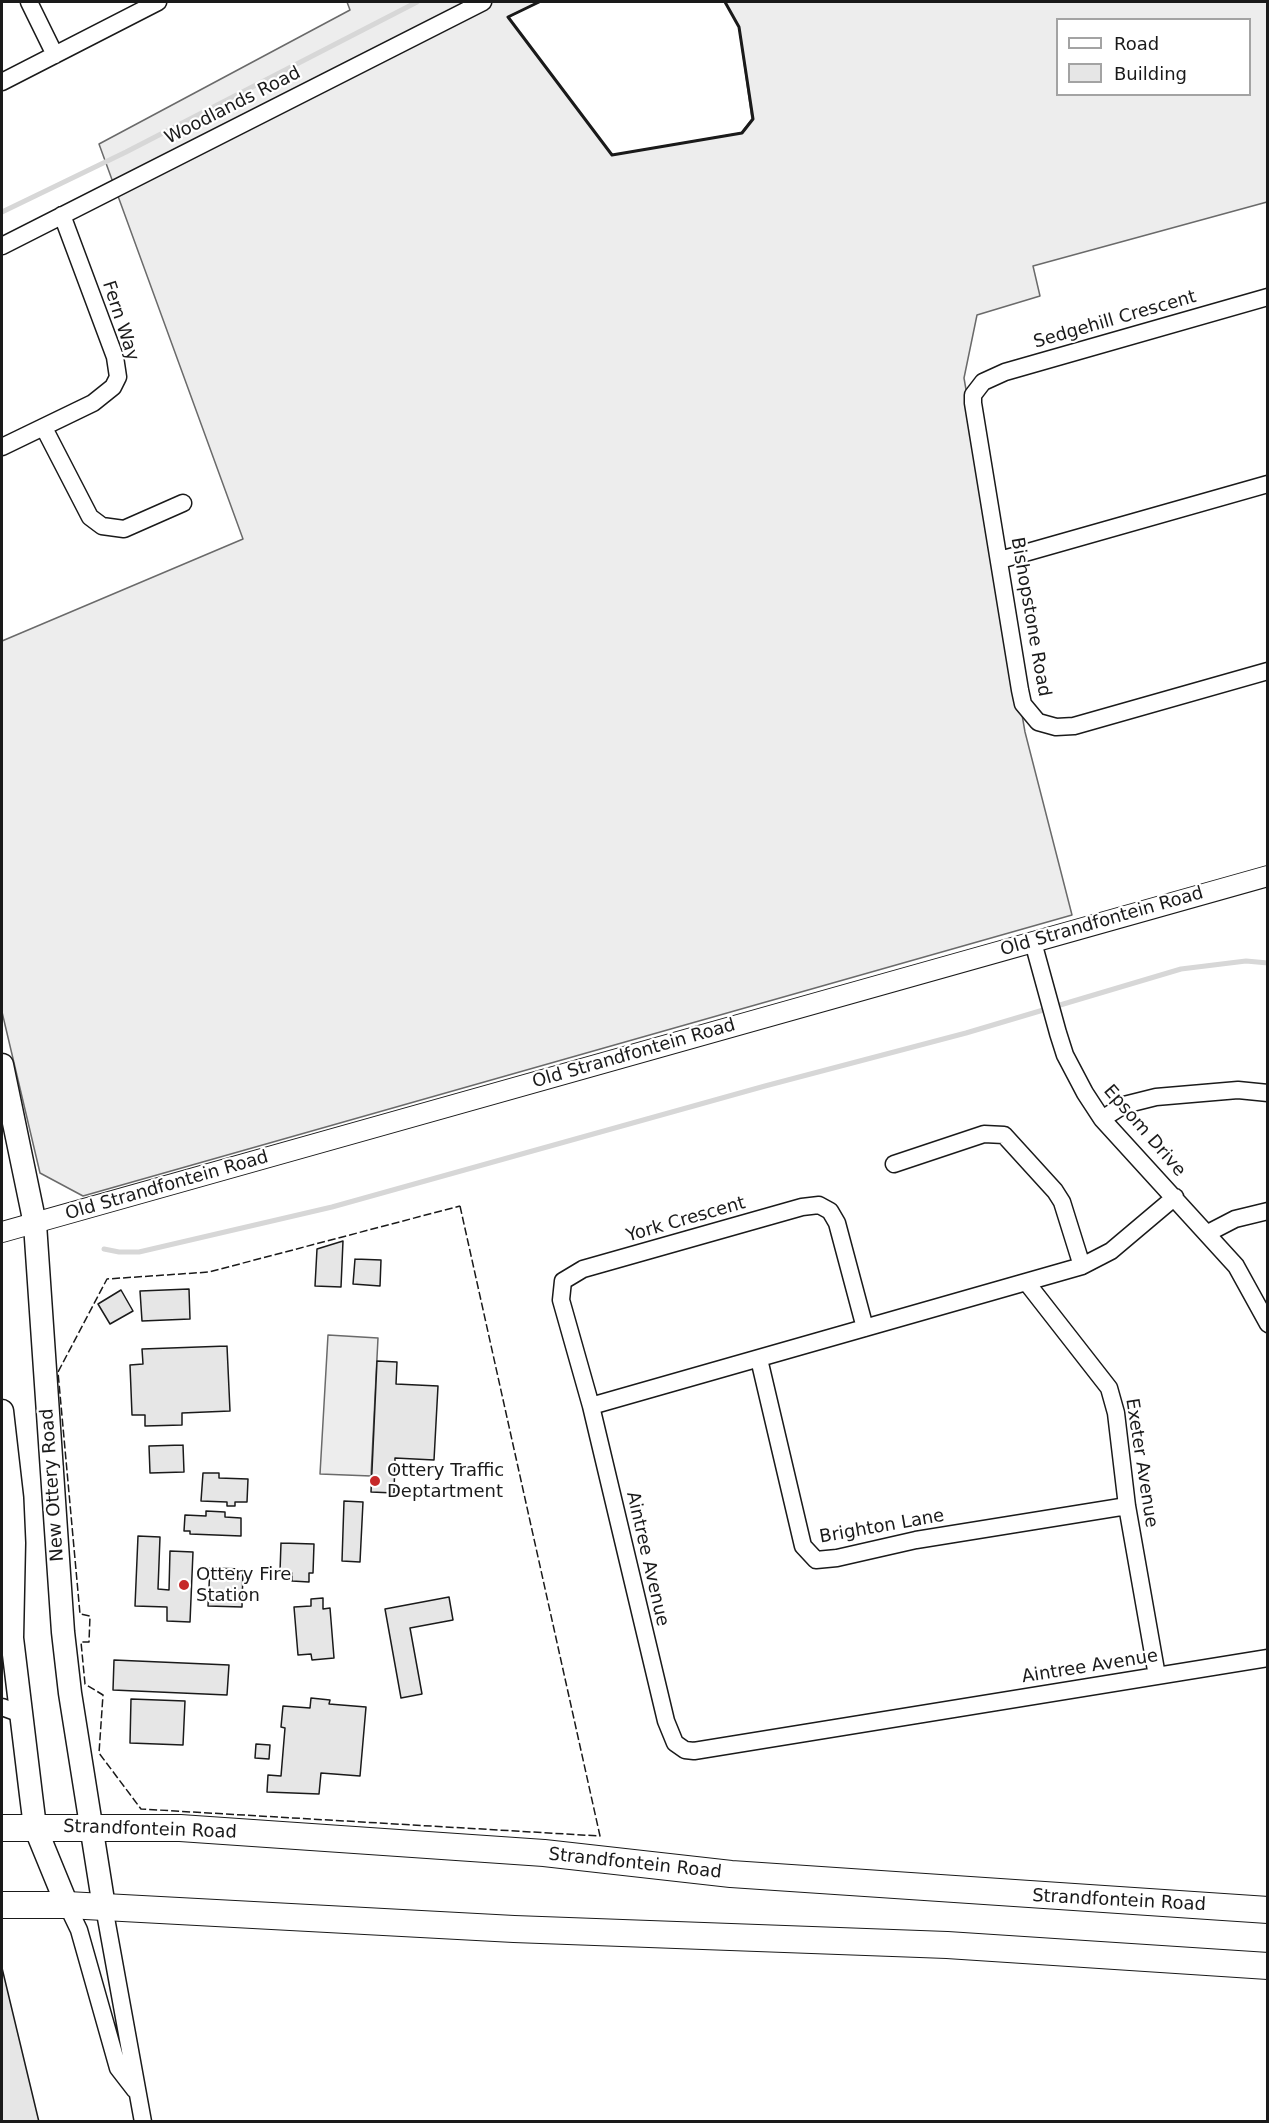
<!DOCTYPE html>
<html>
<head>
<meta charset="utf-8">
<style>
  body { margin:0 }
  #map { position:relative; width:1269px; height:2123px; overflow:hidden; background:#fff; font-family:"DejaVu Sans",sans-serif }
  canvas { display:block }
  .frame { position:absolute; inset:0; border:3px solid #1a1a1a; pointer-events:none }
  .legend { position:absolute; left:1056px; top:18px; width:195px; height:78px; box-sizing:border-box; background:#fff; border:2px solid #a3a3a3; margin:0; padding:8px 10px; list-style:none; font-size:18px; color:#1a1a1a }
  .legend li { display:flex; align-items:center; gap:12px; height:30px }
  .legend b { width:30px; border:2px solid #a3a3a3 }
</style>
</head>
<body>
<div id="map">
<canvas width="1269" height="2123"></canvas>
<div class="frame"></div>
<ul class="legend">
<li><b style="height:8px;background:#fff"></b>Road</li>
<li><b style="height:16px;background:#e6e6e6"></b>Building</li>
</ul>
</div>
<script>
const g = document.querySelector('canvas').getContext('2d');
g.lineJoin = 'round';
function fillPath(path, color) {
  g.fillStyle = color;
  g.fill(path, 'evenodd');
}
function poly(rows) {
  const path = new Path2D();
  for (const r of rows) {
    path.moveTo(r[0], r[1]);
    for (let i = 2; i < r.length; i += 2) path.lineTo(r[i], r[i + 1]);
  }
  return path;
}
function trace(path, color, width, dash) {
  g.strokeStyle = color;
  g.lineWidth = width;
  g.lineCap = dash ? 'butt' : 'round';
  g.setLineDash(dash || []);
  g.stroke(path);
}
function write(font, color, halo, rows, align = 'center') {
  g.font = font + ' "DejaVu Sans",sans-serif';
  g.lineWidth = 4.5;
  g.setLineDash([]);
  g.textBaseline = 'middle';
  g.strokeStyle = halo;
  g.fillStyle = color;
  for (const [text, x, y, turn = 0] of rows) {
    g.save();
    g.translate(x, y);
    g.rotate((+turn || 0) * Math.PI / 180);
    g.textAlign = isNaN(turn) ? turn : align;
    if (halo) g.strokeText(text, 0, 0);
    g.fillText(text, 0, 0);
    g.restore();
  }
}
const built = poly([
  [347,2,539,2,508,17,612,155,741,133,752,119,739,27,725,2,1267,2,1267,202,1033,266,1040,296,977,315,964,378,1025,732,1072,915,83,1196,40,1173,2,1012,2,641,243,539,99,144,350,10,347,2],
  [1058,20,1250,20,1250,94,1058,94,1058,20],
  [328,1335,378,1338,371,1476,320,1474,328,1335]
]);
fillPath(built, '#ededed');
trace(built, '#6a6a6a', 1.5);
trace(poly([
  [2,212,126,152,417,2],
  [104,1249,119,1252,139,1252,332,1207,765,1086,966,1033,1181,969,1246,961,1268,963]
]), '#d7d7d7', 5);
const building = poly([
  [343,1241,341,1287,315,1286,317,1249,343,1241],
  [355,1259,381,1260,380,1286,353,1284,355,1259],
  [189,1289,190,1319,142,1321,140,1291,189,1289],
  [121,1290,133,1311,110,1324,98,1304,121,1290],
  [227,1346,230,1411,182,1413,182,1425,145,1426,145,1415,132,1415,130,1365,143,1364,142,1349,227,1346],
  [377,1361,397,1362,396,1384,438,1386,434,1460,395,1458,394,1493,371,1492,377,1361],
  [183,1445,184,1472,150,1473,149,1446,183,1445],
  [203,1473,219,1473,219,1478,248,1479,247,1502,235,1502,235,1506,227,1506,227,1502,201,1501,203,1473],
  [344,1501,363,1502,360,1562,342,1561,344,1501],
  [206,1511,225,1512,225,1517,241,1518,241,1536,190,1534,190,1531,184,1531,185,1515,206,1516,206,1511],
  [138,1536,160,1537,158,1589,169,1590,170,1551,193,1552,190,1622,167,1621,167,1607,135,1606,138,1536],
  [281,1543,314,1544,313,1573,309,1573,309,1582,292,1581,292,1573,280,1572,281,1543],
  [210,1568,243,1569,242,1607,208,1606,210,1568],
  [449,1597,453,1620,410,1628,422,1694,401,1698,385,1609,449,1597],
  [323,1598,323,1609,330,1608,334,1658,312,1660,311,1654,298,1655,294,1607,311,1606,311,1599,323,1598],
  [114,1660,229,1665,227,1695,113,1690,114,1660],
  [311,1698,330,1700,329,1704,366,1707,360,1776,321,1773,319,1794,267,1792,268,1775,281,1776,285,1728,281,1727,283,1706,310,1708,311,1698],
  [131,1699,185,1701,183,1745,130,1743,131,1699],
  [256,1744,270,1745,269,1759,255,1758,256,1744],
  [2,1968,39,2122,2,2122,2,1968]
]);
fillPath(building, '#e6e6e6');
trace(building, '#1a1a1a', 1.5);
const minor = poly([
  [29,2,55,55],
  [2,82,158,2],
  [2,246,483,2],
  [1268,297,1005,372,983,382,973,395,973,403,1020,690,1023,704,1038,722,1056,727,1074,726,1268,671],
  [44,428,90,517,102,526,124,529,183,503],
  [2,447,93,403,113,387,118,377,115,357,62,215],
  [1000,560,1268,484],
  [1033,942,1058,1033,1065,1055,1085,1093,1102,1119,1236,1266,1268,1324],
  [1102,1119,1124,1105,1156,1097,1238,1090,1268,1093],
  [894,1164,984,1134,1004,1135,1055,1191,1062,1202,1082,1266],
  [1208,1233,1235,1219,1268,1211],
  [1027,1283,1109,1388,1116,1413,1127,1506,1157,1676],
  [865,1328,837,1223,830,1211,819,1205,802,1207,583,1269,563,1281,561,1300,591,1406,666,1721,675,1743,685,1750,694,1751,1268,1658],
  [759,1359,803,1546,816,1560,837,1558,916,1540,1127,1506],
  [591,1406,1082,1266,1111,1251,1175,1197],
  [2,1707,21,1714],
  [67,1905,79,1930,118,2068,135,2090],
  [104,1907,143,2122]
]);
const tertiary = poly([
  [2,1232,1268,876]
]);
const secondary = poly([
  [2,1065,35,1224,63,1632,70,1693,104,1907],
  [2,1411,12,1498,14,1543,12,1638,31,1795,35,1827,67,1905]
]);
const primary = poly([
  [2,1828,180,1828,544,1853,731,1874,1268,1910],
  [2,1905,67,1905,514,1929,947,1945,1268,1966]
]);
trace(minor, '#1a1a1a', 19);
trace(tertiary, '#1a1a1a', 22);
trace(secondary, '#1a1a1a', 25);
trace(primary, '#1a1a1a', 28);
trace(minor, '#fff', 16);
trace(tertiary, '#fff', 20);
trace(secondary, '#fff', 22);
trace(primary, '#fff', 26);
trace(poly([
  [460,1206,600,1836,141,1809,99,1753,103,1695,85,1684,81,1642,89,1642,90,1616,80,1614,58,1372,107,1279,209,1272,460,1206]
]), '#1a1a1a', 1.5, [8, 3]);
trace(poly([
  [539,2,508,17,612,155,742,133,753,119,739,27,725,2]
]), '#1a1a1a', 3);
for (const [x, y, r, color] of [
  [375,1481,6,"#c62828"],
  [184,1585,6,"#c62828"]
]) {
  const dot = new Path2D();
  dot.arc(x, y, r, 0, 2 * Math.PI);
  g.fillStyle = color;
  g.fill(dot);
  trace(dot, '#fff', 2);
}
write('18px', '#1a1a1a', '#fff', [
  ["Woodlands Road",233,106,-27],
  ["Sedgehill Crescent",1115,320,-16],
  ["Fern Way",120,321,72],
  ["Bishopstone Road",1030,617,80],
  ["Old Strandfontein Road",1102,922,-16],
  ["Old Strandfontein Road",634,1054,-16],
  ["Epsom Drive",1144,1131,49],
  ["Old Strandfontein Road",167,1186,-16],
  ["York Crescent",686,1220,-16],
  ["Exeter Avenue",1141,1463,81],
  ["New Ottery Road",53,1485,-94],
  ["Brighton Lane",882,1527,-10],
  ["Aintree Avenue",647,1559,77],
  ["Aintree Avenue",1090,1667,-9],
  ["Strandfontein Road",150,1830,2],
  ["Strandfontein Road",635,1864,6],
  ["Strandfontein Road",1119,1901,3]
]);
write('18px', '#1a1a1a', '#fff', [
  ["Ottery Traffic",387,1471],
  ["Deptartment",387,1492],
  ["Ottery Fire",196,1575],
  ["Station",196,1596]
], 'left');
</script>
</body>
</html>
